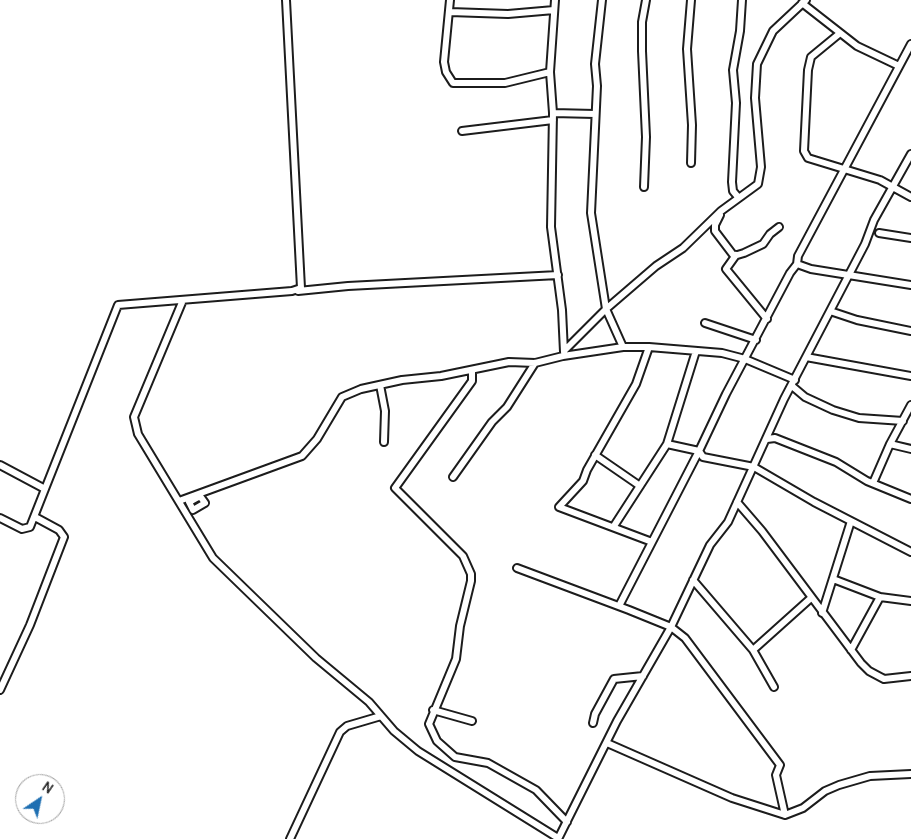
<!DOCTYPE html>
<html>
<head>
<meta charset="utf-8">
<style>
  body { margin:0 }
  #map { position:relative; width:911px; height:839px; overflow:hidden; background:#fff; font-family:Delius,sans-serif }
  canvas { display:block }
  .north { position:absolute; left:15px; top:774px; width:50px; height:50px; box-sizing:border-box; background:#fff; border:1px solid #a4a4a4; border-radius:50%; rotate:34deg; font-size:14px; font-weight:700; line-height:20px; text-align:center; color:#1c1c1c }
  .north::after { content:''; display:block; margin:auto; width:18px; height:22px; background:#1f6fb2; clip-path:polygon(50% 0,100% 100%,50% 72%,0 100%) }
</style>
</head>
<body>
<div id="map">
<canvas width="911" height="839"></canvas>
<div class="north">N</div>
</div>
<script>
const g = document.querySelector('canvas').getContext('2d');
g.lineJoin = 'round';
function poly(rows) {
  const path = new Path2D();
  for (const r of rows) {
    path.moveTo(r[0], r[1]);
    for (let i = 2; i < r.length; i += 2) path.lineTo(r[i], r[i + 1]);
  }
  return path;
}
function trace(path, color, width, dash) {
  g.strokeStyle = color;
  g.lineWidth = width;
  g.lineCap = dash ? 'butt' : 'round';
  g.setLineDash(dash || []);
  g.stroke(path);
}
const minor = poly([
  [450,0,444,62,446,72,453,83,505,83,550,72],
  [555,0,550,72,553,113,551,227,562,310,564,352],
  [602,0,595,64,597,86,591,213,606,309,623,347],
  [691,0,687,49,692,125,691,163],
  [802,3,857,46,899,66],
  [450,12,508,14,554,10],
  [839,34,811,57,808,70,804,151,808,158,880,180,911,197],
  [553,113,595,114],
  [462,131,553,120],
  [644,187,646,137,642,51,642,22,646,0],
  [738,197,733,191,732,182,736,103,733,70,740,31,742,0],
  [720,215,715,225,715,231,734,256,744,253,763,244,770,234,779,227],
  [879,233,911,238],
  [736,255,726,269,767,319],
  [797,264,798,256,911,44],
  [911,285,811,269,797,264,790,273,726,394,699,451,703,457,754,467,814,502,911,552],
  [298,291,348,286,558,275],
  [183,300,134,417,138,434,213,558,316,658,369,702,394,731,418,751,558,838],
  [830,311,857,320,911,331],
  [705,323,756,340],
  [649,347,636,384,587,470,583,481,559,507,652,542],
  [565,350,606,309,656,266,683,248,721,211,758,184,761,167,755,98,757,64,773,31,806,0],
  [806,357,911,376],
  [472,370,472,381,395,488,463,556,471,574,471,581,460,626,456,659,429,724,437,741,455,757,488,763,536,790,567,822],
  [380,385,385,411,384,442],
  [792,386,805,397,833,410,859,418,903,421],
  [767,439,775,438,836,462,867,481,911,499],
  [890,444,911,449],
  [595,455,640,486],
  [0,465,45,489,118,305,292,291,301,288,286,0],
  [453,477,492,422,507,407,535,363],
  [873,483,890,444,911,405],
  [200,496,205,503,193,510,189,502,200,496],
  [179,501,302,456,317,439,342,397,361,389,402,380,441,376,509,362,535,363,563,356,623,347,649,347,722,353,745,359,795,380],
  [737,502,762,531,861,663,869,671,884,679,911,676],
  [0,518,22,529,30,527,45,489],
  [614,526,667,444,696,351],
  [517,568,629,610,671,627,685,638,780,765,776,775,785,815],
  [833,579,880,597,911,601],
  [693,580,753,650,774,687],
  [619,606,699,451,667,444],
  [822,613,851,521],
  [753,650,811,598],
  [851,650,880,597],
  [0,690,30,625,64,537,59,530,35,517],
  [433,710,472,721],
  [593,723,595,714,614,679,643,676],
  [607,743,732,798,785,815,803,808,825,791,839,785,870,776,911,774],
  [290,839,340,732,347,726,381,716],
  [558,839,617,721,671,627,710,545,728,522,784,399,865,244,874,220,911,154]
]);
trace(minor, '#1c1c1c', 10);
trace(minor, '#fff', 6);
</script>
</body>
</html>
